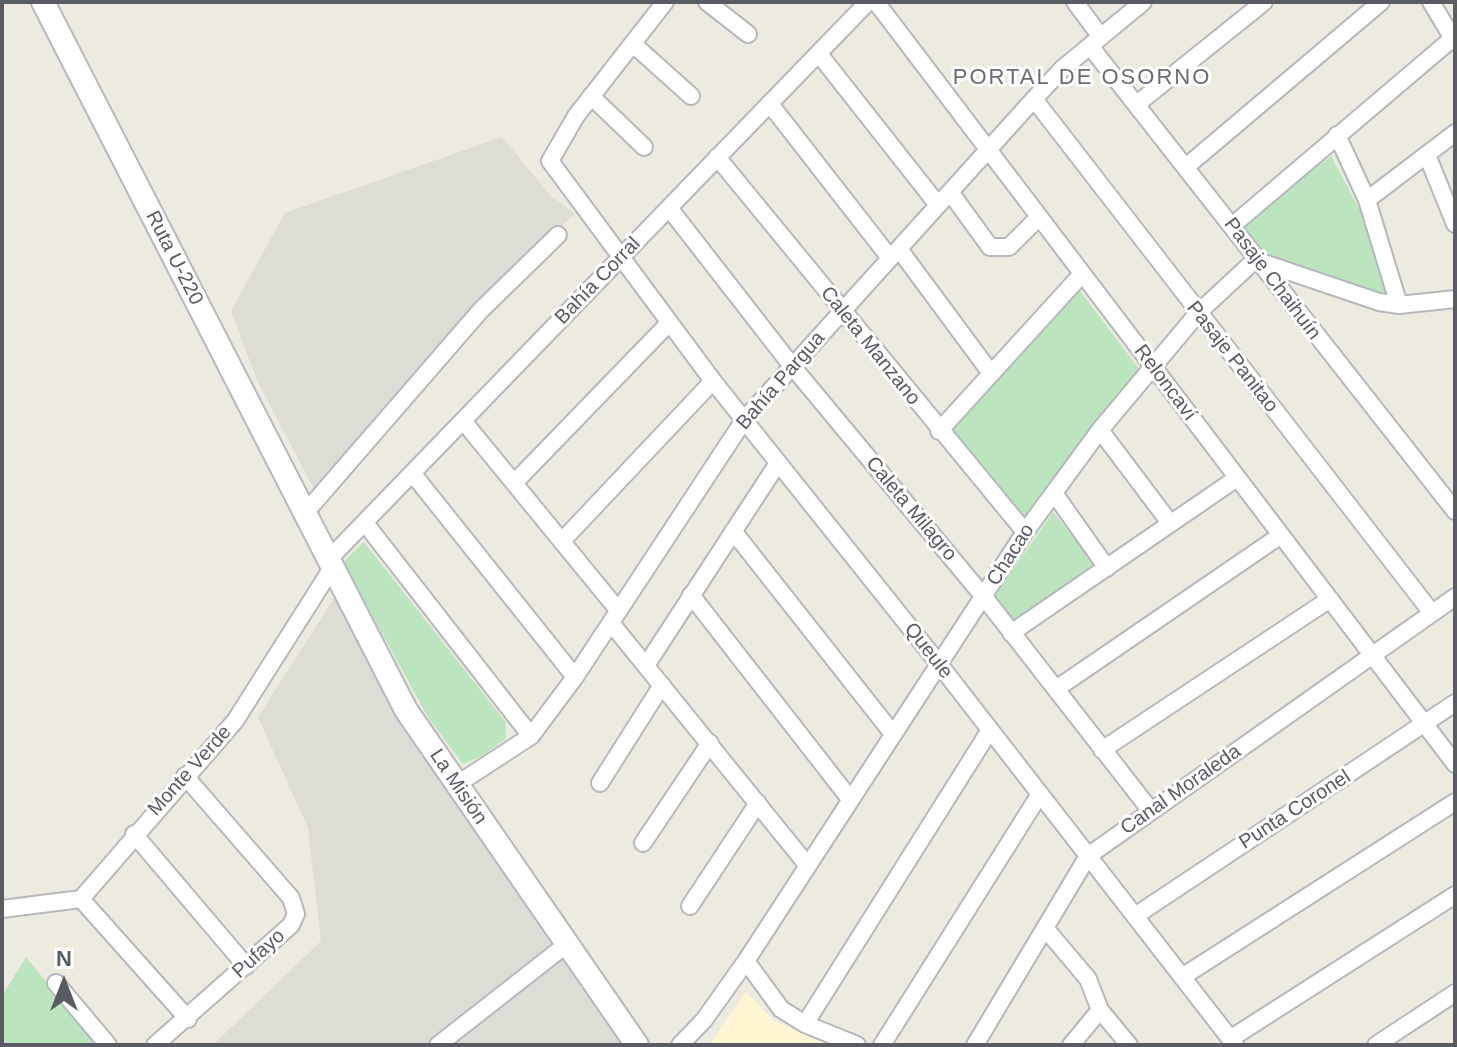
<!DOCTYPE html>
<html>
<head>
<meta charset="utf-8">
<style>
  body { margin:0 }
  #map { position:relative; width:1457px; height:1047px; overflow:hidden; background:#edeae0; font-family:Helvetica,sans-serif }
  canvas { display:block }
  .frame { position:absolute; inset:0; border:4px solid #595c62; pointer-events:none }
  .north { position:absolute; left:24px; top:943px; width:80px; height:80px; -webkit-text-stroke:6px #fff; paint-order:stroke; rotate:0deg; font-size:22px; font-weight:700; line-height:32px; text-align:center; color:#595c62 }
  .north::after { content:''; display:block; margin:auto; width:28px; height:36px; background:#595c62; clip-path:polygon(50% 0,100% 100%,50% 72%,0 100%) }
</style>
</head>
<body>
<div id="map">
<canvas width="1457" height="1047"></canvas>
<div class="frame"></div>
<div class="north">N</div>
</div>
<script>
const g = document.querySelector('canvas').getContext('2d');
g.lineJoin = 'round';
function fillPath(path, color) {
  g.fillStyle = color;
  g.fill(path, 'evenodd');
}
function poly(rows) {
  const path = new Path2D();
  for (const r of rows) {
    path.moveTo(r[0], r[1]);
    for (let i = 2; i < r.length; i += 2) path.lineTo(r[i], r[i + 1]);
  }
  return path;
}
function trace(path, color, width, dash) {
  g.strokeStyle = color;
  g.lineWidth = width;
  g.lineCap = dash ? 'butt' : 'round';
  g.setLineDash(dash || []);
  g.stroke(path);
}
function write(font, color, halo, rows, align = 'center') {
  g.font = font + ' Helvetica,sans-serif';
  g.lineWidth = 6;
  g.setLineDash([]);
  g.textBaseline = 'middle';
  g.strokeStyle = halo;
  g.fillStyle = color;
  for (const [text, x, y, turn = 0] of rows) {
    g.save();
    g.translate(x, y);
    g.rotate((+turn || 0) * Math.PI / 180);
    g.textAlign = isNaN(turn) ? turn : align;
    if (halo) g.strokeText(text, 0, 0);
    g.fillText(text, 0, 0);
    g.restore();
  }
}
fillPath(poly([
  [746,992,774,1021,828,1045,709,1045]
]), '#fff7d3');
fillPath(poly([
  [502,137,549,194,575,214,493,287,314,489,257,380,231,311,285,213],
  [338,592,631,1045,213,1045,321,941,308,828,258,717]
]), '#dddcd5');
fillPath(poly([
  [1331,156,1362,214,1388,298,1258,252,1243,225],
  [1077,287,1140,370,1025,521,948,431],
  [1053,512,1098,567,1013,622,995,596],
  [364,542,505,721,506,739,482,756,463,764,429,719,343,562],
  [26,957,98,1045,2,1045,2,996]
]), '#bbe6bd');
const street = poly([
  [665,2,576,116,550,161,713,381,939,664,1235,1045],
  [707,2,748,34],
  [876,2,1455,764],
  [1075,2,1101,37],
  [1431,2,1455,42],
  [633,44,691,96],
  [1090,46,1455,511],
  [819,54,938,205],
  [591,96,644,147],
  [1034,99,1432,613],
  [770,104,890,258],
  [1137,104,1264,2],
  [1337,135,1367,200,1399,305],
  [1427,155,1455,224],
  [717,157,1025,532],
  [1187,166,1381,2],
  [950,192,990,247,1009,247,1039,217],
  [1367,200,1455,133],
  [669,208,792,366,984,597,1151,811],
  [1233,225,1453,38],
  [899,249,990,372],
  [464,422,618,610],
  [1100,430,1170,523],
  [939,431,1082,274],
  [413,474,575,677],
  [516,481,669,323],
  [1054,493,1107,568],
  [305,513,481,310,558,235],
  [365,523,531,736],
  [733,531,893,734],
  [562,541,713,381],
  [328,560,868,2],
  [691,595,850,799],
  [611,623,808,866],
  [1011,633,1237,478],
  [647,664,778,463],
  [1056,689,1281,535],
  [1102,750,1330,599],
  [600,783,662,685],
  [456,785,531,736,575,677,744,420,1034,99,1062,69,1143,2],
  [134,834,246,966],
  [643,843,710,743],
  [81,899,188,1019],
  [690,906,758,803],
  [2,909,81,899,235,721,332,568],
  [1135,916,1455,703],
  [1045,928,1088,979,1100,1010,1129,1045],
  [746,961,781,1009,805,1024,857,1045],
  [1182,977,1455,802],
  [56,983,108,1045],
  [805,1024,990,730],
  [1230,1039,1455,895],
  [155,1045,291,925,296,914,291,898,185,776],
  [438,1045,567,944],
  [680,1045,704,1020,746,961,1025,532,1100,430,1198,313,1255,260,1379,302,1399,305,1455,299],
  [882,1045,1040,794],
  [975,1045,1088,856,1455,597],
  [1071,1045,1100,1010],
  [1376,1045,1455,993]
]);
const secondary = poly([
  [43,2,406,710,637,1045]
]);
trace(street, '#b6b8be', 20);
trace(secondary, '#b6b9c0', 26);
trace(street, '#fff', 16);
trace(secondary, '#fff', 22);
write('20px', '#595c62', '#fff', [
  ["Ruta U-220",174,258,63],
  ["Pasaje Chaihuín",1272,279,53],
  ["Bahía Corral",598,281,-46],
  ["Caleta Manzano",870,346,51],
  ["Pasaje Panitao",1232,357,52],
  ["Bahía Pargua",781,381,-49],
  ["Reloncaví",1165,383,53],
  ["Caleta Milagro",911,509,50],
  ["Chacao",1011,555,-57],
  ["Queule",928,651,52],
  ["Monte Verde",190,771,-48],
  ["La Misión",458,787,56],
  ["Canal Moraleda",1181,790,-35],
  ["Punta Coronel",1295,810,-33],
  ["Pufayo",259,954,-42]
]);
g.letterSpacing = '2px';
write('22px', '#6a6e74', '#fff', [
  ["PORTAL DE OSORNO",1082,78]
]);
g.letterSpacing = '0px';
</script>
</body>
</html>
